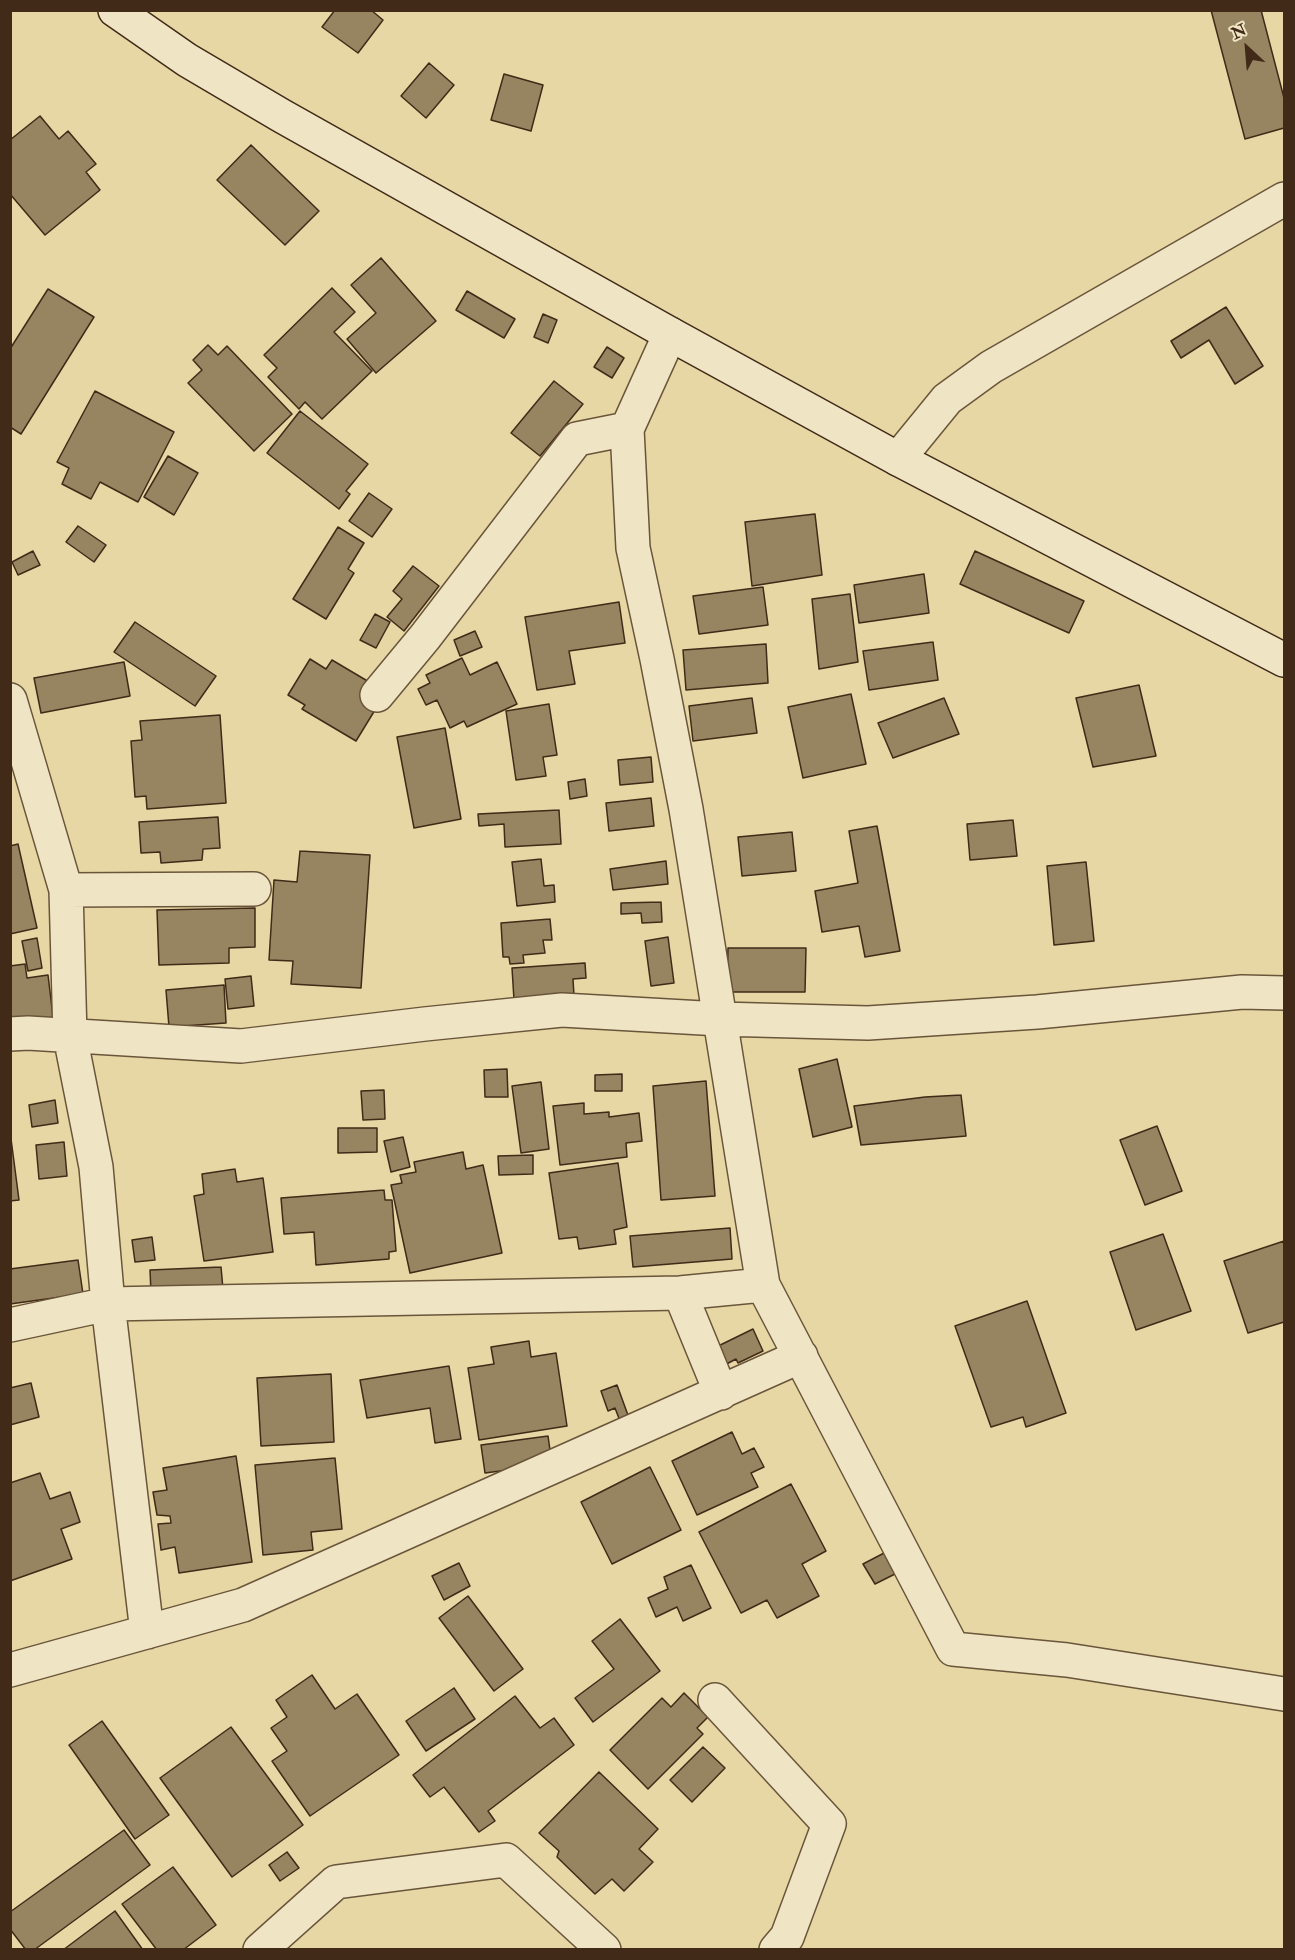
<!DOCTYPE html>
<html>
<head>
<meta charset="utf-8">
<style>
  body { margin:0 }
  #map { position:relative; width:1295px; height:1960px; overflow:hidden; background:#e6d7a4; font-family:"IM FELL Double Pica",serif }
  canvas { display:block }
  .frame { position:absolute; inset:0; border:12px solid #412a18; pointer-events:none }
  .north { position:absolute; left:1217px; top:18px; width:60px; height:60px; -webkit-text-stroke:4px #efe5c4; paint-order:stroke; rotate:334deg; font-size:16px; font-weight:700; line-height:24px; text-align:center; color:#412a18 }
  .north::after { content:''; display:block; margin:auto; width:21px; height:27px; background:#412a18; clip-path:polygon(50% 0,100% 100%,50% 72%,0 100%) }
</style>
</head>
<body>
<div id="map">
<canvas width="1295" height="1960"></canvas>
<div class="frame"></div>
<div class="north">N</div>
</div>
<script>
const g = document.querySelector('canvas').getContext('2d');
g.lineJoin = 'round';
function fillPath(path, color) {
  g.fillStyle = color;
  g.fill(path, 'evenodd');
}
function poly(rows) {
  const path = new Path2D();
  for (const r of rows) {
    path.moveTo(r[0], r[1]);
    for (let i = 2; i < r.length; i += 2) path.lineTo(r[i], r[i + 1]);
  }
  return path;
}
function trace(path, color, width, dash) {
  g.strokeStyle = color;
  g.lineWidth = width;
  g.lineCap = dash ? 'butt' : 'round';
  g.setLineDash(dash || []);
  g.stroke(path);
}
const building = poly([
  [335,10,371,10,383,20,358,53,322,27,335,10],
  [1211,10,1261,10,1284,98,1284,128,1245,139,1211,10],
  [429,63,454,85,426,118,401,96,429,63],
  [504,74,543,85,531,131,491,120,504,74],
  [40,116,59,139,68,131,96,164,86,172,100,190,45,235,10,194,10,140,40,116],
  [251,145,319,211,285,245,217,180,251,145],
  [381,258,436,321,376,373,347,339,376,313,351,285,381,258],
  [332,288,355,312,334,332,372,371,322,419,305,402,299,409,268,377,277,368,264,355,332,288],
  [48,289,94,317,21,434,10,427,10,349,48,289],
  [467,291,515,319,504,338,456,310,467,291],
  [1226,307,1263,366,1235,384,1209,340,1181,358,1171,341,1226,307],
  [543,314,557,320,548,343,534,337,543,314],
  [208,345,218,355,227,346,292,414,254,451,188,383,202,370,193,360,208,345],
  [607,347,624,358,612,378,594,367,607,347],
  [554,381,583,404,540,456,511,433,554,381],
  [95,391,174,432,138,502,100,482,91,499,62,484,69,468,57,462,95,391],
  [300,411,368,464,346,491,350,494,339,509,267,453,300,411],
  [168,456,198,473,174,515,144,497,168,456],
  [369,493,392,509,372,537,349,521,369,493],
  [815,514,822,575,752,586,745,522,815,514],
  [78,526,106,545,94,562,66,542,78,526],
  [338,527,364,543,348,569,354,573,326,619,293,599,338,527],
  [33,551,40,565,18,575,12,562,33,551],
  [975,551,1084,601,1069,633,960,584,975,551],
  [413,566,439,586,404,631,387,617,402,599,393,591,413,566],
  [924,574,929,613,859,623,854,585,924,574],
  [763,587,768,625,699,634,693,596,763,587],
  [850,594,858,662,819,669,812,599,850,594],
  [619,602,625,643,569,651,575,684,537,690,525,617,619,602],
  [375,614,390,622,376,648,360,640,375,614],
  [135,622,216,676,195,706,114,652,135,622],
  [475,631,482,647,460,656,454,640,475,631],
  [933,642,938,680,869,690,863,651,933,642],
  [766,644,768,683,686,690,683,650,766,644],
  [462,658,470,675,497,662,517,704,467,727,464,721,450,728,437,700,426,705,418,689,430,683,426,675,462,658],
  [310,659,326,669,332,660,386,692,356,741,302,709,305,705,288,695,310,659],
  [124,662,130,696,41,713,34,678,124,662],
  [1139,685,1156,756,1093,767,1076,698,1139,685],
  [851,694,866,764,803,778,788,707,851,694],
  [752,698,757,733,693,741,689,706,752,698],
  [944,698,959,734,893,758,878,723,944,698],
  [549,704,557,755,543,757,546,776,516,780,506,711,549,704],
  [220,715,226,803,147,809,146,796,135,797,131,741,142,740,140,721,220,715],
  [445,728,461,819,414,828,397,737,445,728],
  [651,757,653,782,620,785,618,760,651,757],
  [585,779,587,796,570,799,568,782,585,779],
  [651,798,654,826,609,831,606,803,651,798],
  [559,810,561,844,505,847,504,824,479,826,478,814,559,810],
  [218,817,220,848,203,849,202,860,161,863,160,852,141,853,139,822,218,817],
  [1013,820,1017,856,970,860,967,824,1013,820],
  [877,826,900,951,865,957,859,926,822,932,815,891,858,883,849,831,877,826],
  [792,832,796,871,742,876,738,837,792,832],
  [18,844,37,928,10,934,10,846,18,844],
  [300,851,370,855,361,988,291,984,293,961,269,960,274,880,297,882,300,851],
  [541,859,544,886,554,885,555,902,517,906,512,862,541,859],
  [666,861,668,884,613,890,610,869,666,861],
  [1086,862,1094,941,1054,945,1047,866,1086,862],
  [661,902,662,922,642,923,641,913,621,914,621,903,661,902],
  [255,908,255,947,229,948,229,963,159,965,157,910,255,908],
  [550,919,552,940,543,940,545,953,523,955,524,963,510,964,509,957,503,957,501,923,550,919],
  [668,937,674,983,651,986,645,941,668,937],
  [37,938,42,968,28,971,22,941,37,938],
  [728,948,806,948,805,992,727,992,728,948],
  [585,963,586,978,573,979,574,996,514,1000,512,968,585,963],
  [25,964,27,978,48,975,55,1033,10,1040,10,966,25,964],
  [251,976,254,1006,228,1009,225,979,251,976],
  [224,985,226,1023,169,1027,166,990,224,985],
  [837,1059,852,1127,813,1137,799,1069,837,1059],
  [507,1069,508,1097,485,1097,484,1070,507,1069],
  [622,1074,622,1091,595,1091,595,1075,622,1074],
  [706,1081,715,1196,661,1200,653,1086,706,1081],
  [541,1082,549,1149,521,1153,512,1086,541,1082],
  [384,1090,385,1119,363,1120,361,1091,384,1090],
  [961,1095,966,1136,861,1145,854,1106,925,1097,961,1095],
  [55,1100,58,1123,32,1127,29,1105,55,1100],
  [584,1103,584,1114,609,1112,609,1117,639,1113,642,1141,626,1143,627,1157,560,1165,553,1106,584,1103],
  [1157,1126,1182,1191,1145,1205,1120,1140,1157,1126],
  [338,1128,377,1128,377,1152,338,1153,338,1128],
  [10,1131,19,1200,10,1201,10,1131],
  [403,1137,410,1167,391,1172,384,1141,403,1137],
  [64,1142,67,1176,39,1179,36,1145,64,1142],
  [463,1152,466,1169,483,1165,502,1253,410,1273,391,1185,402,1183,400,1175,416,1172,414,1162,463,1152],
  [533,1155,533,1174,499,1175,498,1156,533,1155],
  [618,1163,627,1227,614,1230,616,1244,579,1249,577,1237,559,1239,549,1173,618,1163],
  [235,1169,237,1182,263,1178,273,1252,204,1261,194,1196,204,1194,202,1174,235,1169],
  [384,1190,385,1200,392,1200,396,1251,389,1252,389,1259,316,1265,314,1232,284,1234,281,1198,384,1190],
  [730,1228,732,1259,633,1267,630,1236,730,1228],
  [1163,1234,1191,1311,1136,1330,1110,1252,1163,1234],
  [152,1237,155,1260,135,1262,132,1240,152,1237],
  [1284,1241,1284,1322,1248,1333,1224,1261,1284,1241],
  [78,1260,83,1294,10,1304,10,1269,78,1260],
  [221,1267,223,1289,151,1293,150,1270,221,1267],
  [1027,1301,1066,1413,1026,1427,1023,1417,991,1427,955,1326,1027,1301],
  [753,1329,763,1351,738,1363,736,1359,717,1369,708,1351,753,1329],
  [529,1341,531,1357,556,1353,567,1426,479,1440,468,1368,494,1364,491,1347,529,1341],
  [449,1366,461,1439,435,1443,430,1408,367,1418,360,1380,449,1366],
  [331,1374,334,1442,261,1446,257,1378,331,1374],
  [31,1383,39,1417,10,1425,10,1388,31,1383],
  [617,1385,629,1418,620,1421,615,1408,608,1411,601,1391,617,1385],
  [732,1432,742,1454,754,1448,764,1467,751,1473,758,1487,697,1515,672,1461,732,1432],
  [548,1436,554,1478,523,1468,485,1473,481,1445,548,1436],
  [236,1456,252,1562,179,1573,175,1547,161,1550,158,1524,171,1523,170,1516,157,1515,153,1492,167,1490,163,1468,236,1456],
  [335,1458,342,1529,311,1532,313,1550,263,1555,255,1465,335,1458],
  [650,1467,681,1530,612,1564,581,1502,650,1467],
  [40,1473,50,1499,70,1492,80,1522,61,1529,72,1559,10,1581,10,1483,40,1473],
  [791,1484,826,1551,802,1564,819,1596,777,1618,767,1600,741,1613,699,1532,791,1484],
  [886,1552,897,1573,875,1584,863,1564,886,1552],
  [459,1563,470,1586,444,1600,432,1576,459,1563],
  [691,1565,711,1608,683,1621,677,1607,656,1617,648,1598,668,1589,664,1577,691,1565],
  [468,1596,523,1669,494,1691,439,1618,468,1596],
  [620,1619,660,1671,593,1722,575,1698,614,1669,592,1641,620,1619],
  [312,1675,335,1709,357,1694,399,1755,310,1816,272,1761,287,1751,271,1728,287,1717,276,1700,312,1675],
  [454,1688,475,1719,426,1751,406,1721,454,1688],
  [684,1693,708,1717,697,1728,703,1734,648,1789,610,1750,662,1698,671,1707,684,1693],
  [515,1696,540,1728,554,1718,574,1745,488,1811,495,1821,479,1832,444,1787,430,1797,413,1775,515,1696],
  [102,1721,169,1815,135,1839,69,1745,102,1721],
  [231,1727,303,1825,232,1877,160,1778,231,1727],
  [703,1747,725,1768,692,1802,670,1780,703,1747],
  [599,1772,658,1829,639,1849,653,1862,624,1891,612,1879,595,1894,557,1857,559,1851,539,1833,599,1772],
  [124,1830,150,1865,34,1950,26,1950,10,1929,10,1912,124,1830],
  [287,1852,299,1868,280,1881,269,1865,287,1852],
  [173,1867,216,1925,183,1950,157,1950,122,1904,173,1867],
  [115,1911,143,1950,63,1950,115,1911]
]);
fillPath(building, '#978461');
trace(building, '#412a18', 1.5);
const street = poly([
  [670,334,627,429,633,548,657,659,686,809,763,1285,953,1649,1067,1660,1284,1694],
  [898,459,947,399,991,367,1284,199],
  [377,695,425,637,577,439,627,429],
  [10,700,66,890,70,1036,96,1167,108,1304,147,1632],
  [66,890,254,889],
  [10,1034,28,1033,241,1046,425,1024,562,1010,720,1019,868,1023,1037,1012,1242,992,1284,993],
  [680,1293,721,1393],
  [10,1325,108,1304,680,1293,763,1285],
  [10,1670,243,1605,801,1356],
  [715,1700,829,1824,787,1937,776,1950],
  [260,1950,336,1882,506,1860,604,1950]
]);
const secondary = poly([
  [115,10,187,60,282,116,670,334,898,459,1284,660]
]);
trace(street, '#6a553b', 36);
trace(secondary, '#412a18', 36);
trace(street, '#efe5c4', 33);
trace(secondary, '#efe5c4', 33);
</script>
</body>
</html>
